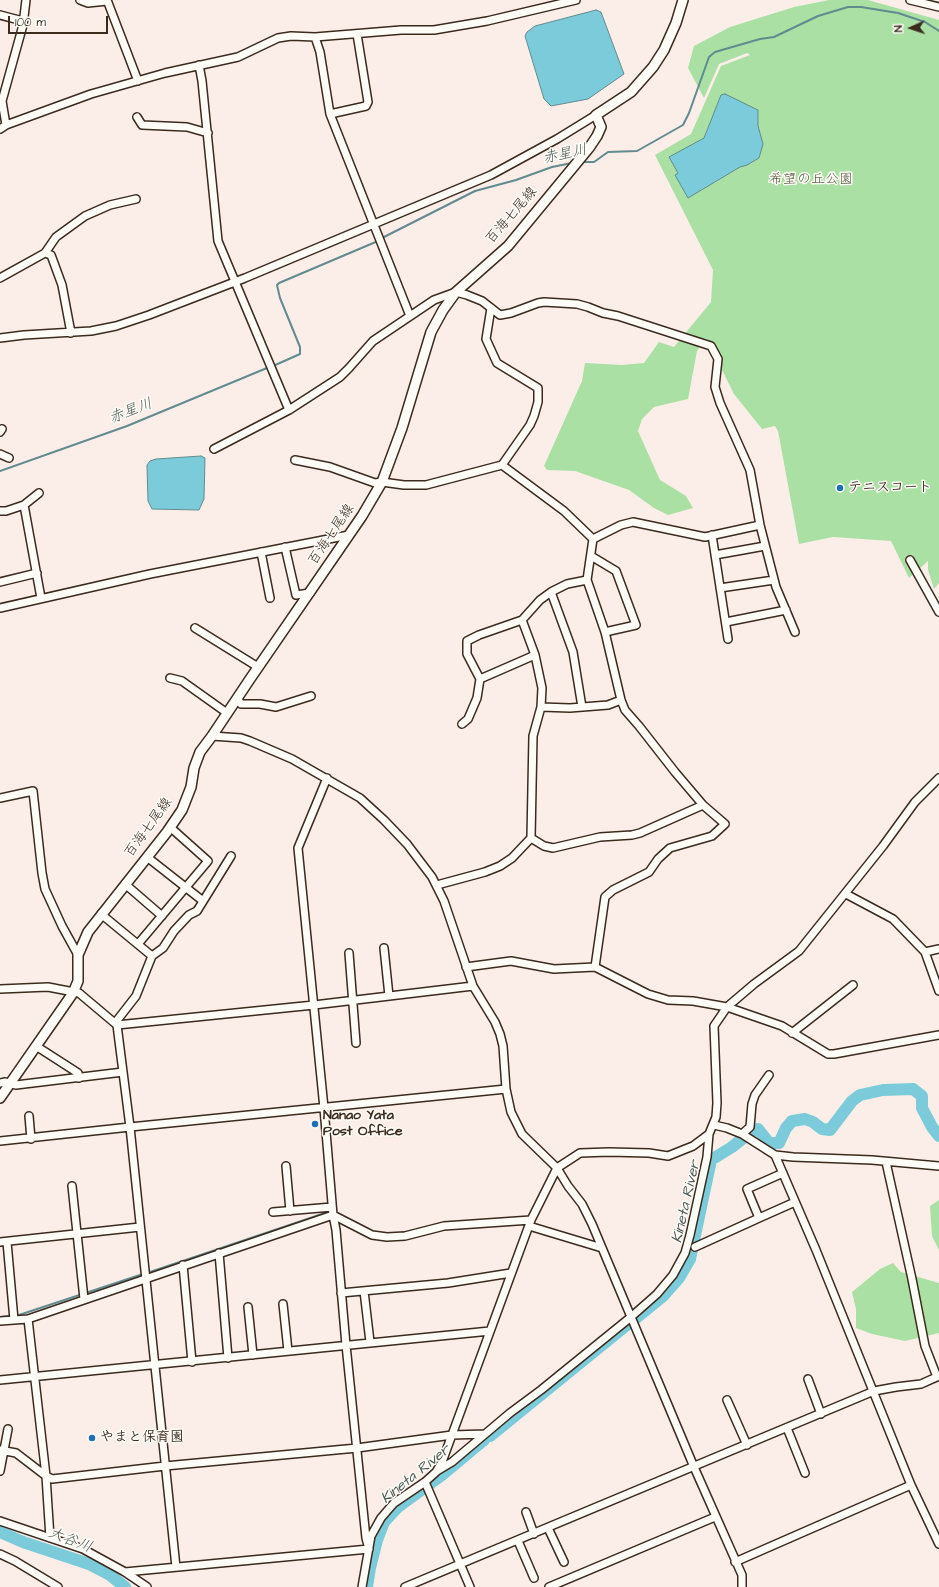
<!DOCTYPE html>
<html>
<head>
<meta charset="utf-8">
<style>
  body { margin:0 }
  #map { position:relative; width:939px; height:1587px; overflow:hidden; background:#fbeee8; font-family:"Architects Daughter",sans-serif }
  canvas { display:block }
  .north { position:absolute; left:891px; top:8px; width:40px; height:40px; -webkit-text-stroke:3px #fdfcf7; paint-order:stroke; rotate:267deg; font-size:11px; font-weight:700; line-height:16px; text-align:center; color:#3b2a1e }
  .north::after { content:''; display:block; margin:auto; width:14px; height:18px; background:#3b2a1e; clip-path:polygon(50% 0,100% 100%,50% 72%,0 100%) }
  .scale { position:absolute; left:8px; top:16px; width:100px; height:18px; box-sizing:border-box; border:2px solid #3b2a1e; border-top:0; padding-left:5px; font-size:12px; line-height:14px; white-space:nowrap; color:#3b2a1e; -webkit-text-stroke:3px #fdfcf7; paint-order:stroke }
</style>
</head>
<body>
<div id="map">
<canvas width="939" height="1587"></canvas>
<div class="north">N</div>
<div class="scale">100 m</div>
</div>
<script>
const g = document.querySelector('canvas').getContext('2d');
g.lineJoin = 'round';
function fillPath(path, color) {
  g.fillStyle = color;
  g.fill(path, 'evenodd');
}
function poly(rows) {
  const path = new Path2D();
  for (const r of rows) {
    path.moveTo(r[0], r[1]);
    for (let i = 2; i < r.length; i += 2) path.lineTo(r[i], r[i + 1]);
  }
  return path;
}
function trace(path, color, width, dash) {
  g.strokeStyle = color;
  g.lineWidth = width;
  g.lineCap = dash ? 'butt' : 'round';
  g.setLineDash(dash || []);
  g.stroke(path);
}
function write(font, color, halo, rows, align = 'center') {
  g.font = font + ' "Architects Daughter","Klee One",sans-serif';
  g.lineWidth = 3;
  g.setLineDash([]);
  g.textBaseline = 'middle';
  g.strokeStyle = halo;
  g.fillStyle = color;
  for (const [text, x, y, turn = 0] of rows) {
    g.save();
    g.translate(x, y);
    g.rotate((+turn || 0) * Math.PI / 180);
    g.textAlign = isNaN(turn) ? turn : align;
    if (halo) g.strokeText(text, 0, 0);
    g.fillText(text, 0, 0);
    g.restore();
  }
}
fillPath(poly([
  [829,0,868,0,939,20,939,583,934,589,928,570,928,561,909,578,891,541,833,537,799,544,778,431,775,426,762,429,734,394,706,338,697,351,688,399,654,407,642,419,638,431,660,480,686,496,693,508,668,515,654,508,629,490,575,471,547,470,544,466,582,381,585,363,622,365,644,363,659,342,674,347,711,302,713,270,655,155,691,134,721,66,750,55,747,53,719,64,704,98,688,68,694,46,730,27,794,7],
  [939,1200,939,1250,932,1236,930,1206],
  [893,1263,901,1272,939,1283,939,1333,905,1341,872,1334,856,1328,856,1309,852,1292,880,1269]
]), '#aae0a3');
const water = poly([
  [596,10,601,12,624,74,588,99,551,106,544,99,525,36,527,32,535,26,596,10],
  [725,94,758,110,758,126,763,144,759,158,747,165,740,167,688,198,675,175,678,173,669,157,704,138,721,95,725,94],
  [201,456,205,458,204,499,199,510,152,509,148,501,147,465,150,461,156,459,201,456]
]);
fillPath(water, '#7ccbda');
trace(water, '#628b8f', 1);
trace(poly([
  [582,162,594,162,608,152,637,151,683,125,689,113,709,57,715,52,760,39,774,37,818,16,848,7,861,7,898,13,925,22,939,31],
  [382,238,475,191,516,180,552,167,572,163],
  [273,366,300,354,300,347,280,298,277,285,279,283,378,241],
  [0,471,127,426,267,368],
  [147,1273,328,1212],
  [19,1315,143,1274],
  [0,1317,9,1316]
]), '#628b8f', 2);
trace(poly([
  [636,1318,663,1296,679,1278,690,1259,711,1160,732,1147,752,1131,758,1129,769,1143,779,1143,786,1128,792,1121,805,1119,813,1122,822,1129,830,1130,852,1101,860,1095,883,1090,913,1089,922,1096,922,1108,932,1127,939,1136],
  [490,1436,629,1323],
  [0,1532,23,1542,89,1564,110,1575,125,1587],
  [367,1587,370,1568,377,1540,384,1522,398,1507,442,1475,484,1440]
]), '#7ccbda', 12);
const minor = poly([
  [80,0,88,3,107,1],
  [107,0,138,81],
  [910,0,939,7],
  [0,15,19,20,23,25],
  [315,37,320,52,330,114,366,106,368,102,357,34],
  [199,65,202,81,218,241,289,410],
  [330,114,410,316],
  [137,117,142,125,187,127,208,133],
  [6,125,2,101,23,25,26,0],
  [0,129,6,125,91,94,165,73,238,57,278,38,291,36,315,37,401,30,434,30,487,21,576,0],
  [45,253,56,237,85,216,110,205,136,199],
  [0,278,45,253,51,255,62,285,71,333],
  [491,308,486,339,497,363,538,388,538,402,534,416,530,425,502,465],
  [0,338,24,335,91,331,116,326,149,315,245,278,491,175,557,139,596,115],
  [0,432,2,429],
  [214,449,289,410,340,377,349,368,373,341,434,300,456,292,467,295,482,301,500,315,511,313,538,303,544,302,577,304,588,307,603,313,618,316,711,346,718,359,715,387,720,403,750,470,760,525,776,587,795,632],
  [0,454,9,458],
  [295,460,330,467,375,483,382,482,404,485,426,485,502,465,564,511,593,539],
  [24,505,41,598],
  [0,511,6,511,24,505,39,493],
  [712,535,728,639],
  [285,547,296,595,310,593],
  [261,552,270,598],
  [715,555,765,546],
  [591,556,616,571,636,625,605,632],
  [910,560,939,612],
  [0,582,37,573],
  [720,588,774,580],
  [551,592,573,652,582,707],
  [0,608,150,574,349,535],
  [726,622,786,610],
  [195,628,258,667],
  [535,655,480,679,467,654,467,641,479,635,522,620,540,600,551,592,567,584,587,580],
  [170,678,182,681,227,713],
  [237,698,241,704,260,704,276,707,311,696],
  [541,707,570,708,608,705,621,700],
  [462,724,468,719,477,698,480,679],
  [212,736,241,738,250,741,292,759,360,798,384,820,407,844,432,877,444,901,473,986,495,1022,500,1034,503,1046,506,1089,511,1112,522,1134,557,1168,568,1186,582,1204,592,1224,694,1467,742,1575,742,1587],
  [0,798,33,791,42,873,45,889,62,926,78,955],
  [531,838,544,846,553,848,600,837,632,835,640,833,703,805],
  [147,857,203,901],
  [125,884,162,916],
  [437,885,485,872,500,866,512,858,531,838,533,736,541,707,542,688,535,655,522,620],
  [846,894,893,919,925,952,939,991],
  [101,914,152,956],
  [138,944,208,861,170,827],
  [384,948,389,996],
  [925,952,939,949],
  [349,953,356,1043],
  [466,967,511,961,554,969,595,967,648,994,668,1000,693,1001,727,1007,782,1026,828,1054,834,1054,939,1035],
  [595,967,605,897,613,890,649,872,658,859,670,848,712,836,725,824,703,805,675,772,639,726,625,710,621,700,605,632,587,580,593,539,621,525,633,522,705,537,760,525],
  [0,989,48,987,79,993,117,1025,314,1005,473,986],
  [115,1023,136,996,152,956,163,948,174,931,189,915,197,911,231,856],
  [117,1025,130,1127,176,1567],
  [792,1033,853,985],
  [36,1046,78,1073,79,1078],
  [0,1083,5,1082,16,1085,123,1072],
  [29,1116,31,1139],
  [714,1125,727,1128,742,1134,775,1155,793,1157,872,1160,939,1166],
  [742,1134,750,1127,752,1104,755,1095,769,1075],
  [0,1141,130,1127,506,1089],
  [775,1155,816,1250,911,1485,939,1544],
  [886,1162,912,1279,925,1346,937,1377],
  [286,1166,290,1211],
  [783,1173,747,1189,759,1218,795,1202],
  [72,1186,84,1299],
  [273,1212,332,1207],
  [529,1226,602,1248],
  [0,1242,140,1227],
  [7,1242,14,1320],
  [695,1247,759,1218],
  [219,1253,228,1358],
  [183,1265,192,1362],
  [364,1291,370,1342],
  [341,1293,448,1283,511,1273],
  [283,1304,288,1351],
  [248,1307,253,1355],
  [28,1319,46,1476,50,1538],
  [0,1321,28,1319,333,1215,372,1235,387,1237,405,1236,444,1226,531,1220],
  [808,1379,821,1414],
  [0,1380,490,1331],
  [727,1400,747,1445],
  [787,1428,805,1473],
  [0,1450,16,1453,46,1476,52,1479,165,1466,357,1448,452,1435,485,1434],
  [0,1471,8,1429],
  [437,1471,452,1462,510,1413,541,1390,631,1317,657,1294,673,1275,685,1253,690,1235,707,1157,709,1134],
  [425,1482,470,1587],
  [526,1512,534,1534],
  [0,1521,83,1549,125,1572,147,1587],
  [548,1528,564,1562],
  [518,1541,534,1578],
  [0,1554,15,1561,58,1587],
  [735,1562,911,1485],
  [125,1572,369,1549,366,1538,346,1345,336,1230,333,1215,324,1108,298,848,327,778],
  [362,1587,371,1536,381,1518,394,1503,425,1482,436,1472,442,1462,531,1220,557,1168,580,1153,609,1152,649,1153,668,1156,693,1146,709,1134,716,1117,717,1103,714,1026,727,1007,754,984,799,951,883,846,915,802,939,778],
  [405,1587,874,1391,896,1387,921,1384,939,1376],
  [549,1587,715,1517]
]);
const major = poly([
  [0,1098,73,993,78,981,78,955,88,932,167,832,182,810,191,787,194,768,200,752,212,736,250,679,362,516,382,482,402,428,431,332,443,310,456,292,508,246,589,148,597,136,601,127,596,115,631,92,653,67,664,50,676,23,683,0]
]);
trace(minor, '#3b2a1e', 10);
trace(major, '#3b2a1e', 12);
trace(minor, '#fdfcf7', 7);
trace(major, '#fdfcf7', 9);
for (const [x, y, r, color] of [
  [840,488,4,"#1f6fb2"],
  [315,1124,4,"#1f6fb2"],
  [92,1438,4,"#1f6fb2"]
]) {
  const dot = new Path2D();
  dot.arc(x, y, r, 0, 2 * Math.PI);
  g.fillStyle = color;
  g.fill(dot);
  trace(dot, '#fdfcf7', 1.5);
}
write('14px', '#57583f', '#fdfcf7', [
  ["希望の丘公園",811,180]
]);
write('14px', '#3b2a1e', '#fdfcf7', [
  ["百海七尾線",512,216,-49],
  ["百海七尾線",332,535,-56],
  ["百海七尾線",149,828,-54]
]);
write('bold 14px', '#3b2a1e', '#fdfcf7', [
  ["テニスコート",848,488],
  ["Nanao Yata",323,1116],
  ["Post Office",323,1132],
  ["やまと保育園",100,1438]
], 'left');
write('italic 15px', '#4e5a56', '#fdfcf7', [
  ["赤星川",565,155,-12],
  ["赤星川",131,412,-21],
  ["Kineta River",687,1202,-77],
  ["Kineta River",416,1475,-39],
  ["大谷川",70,1541,21]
]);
</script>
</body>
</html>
